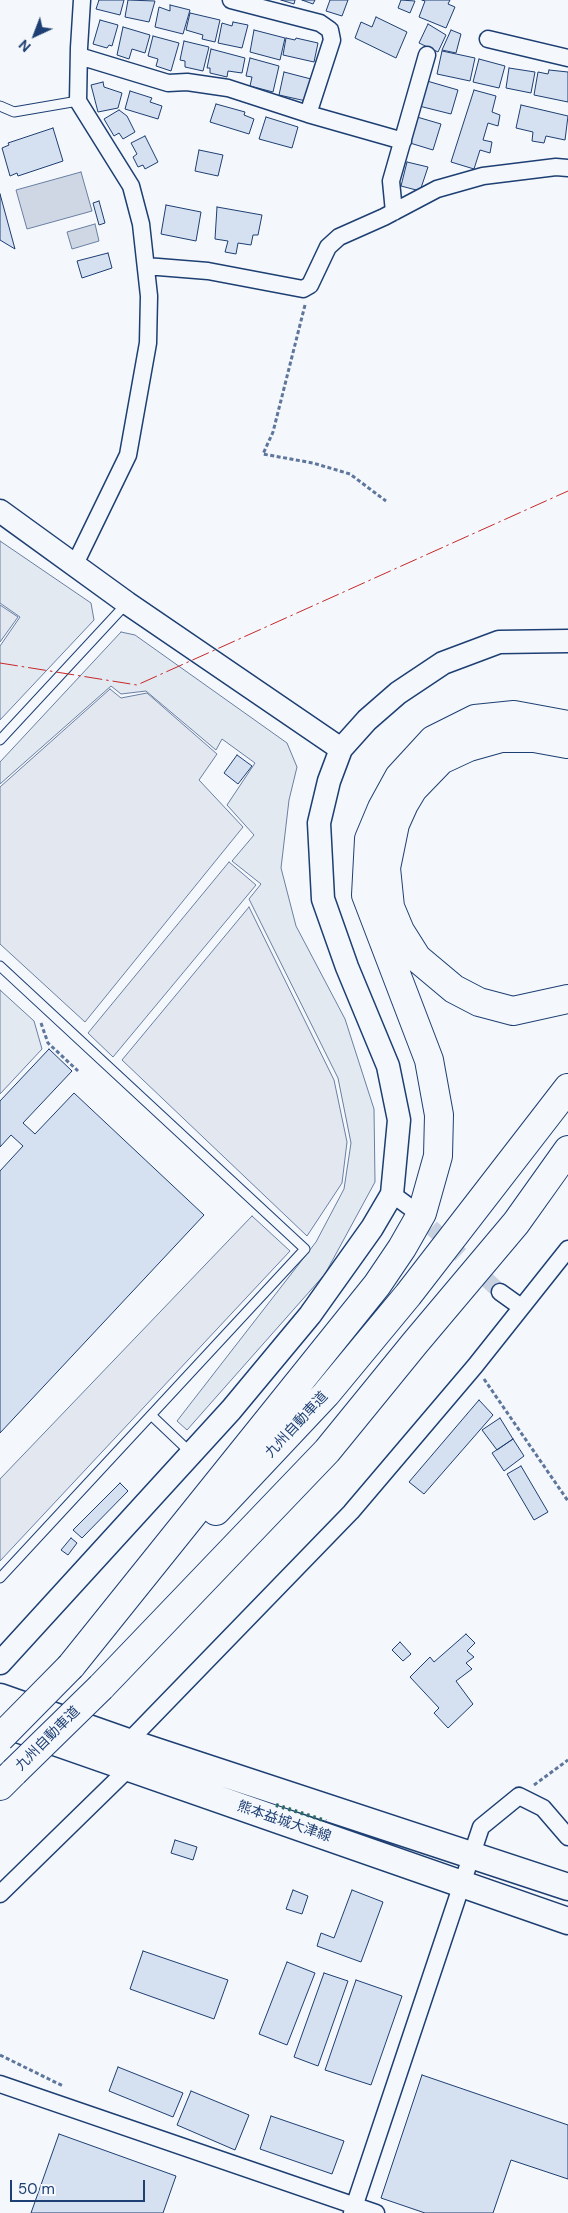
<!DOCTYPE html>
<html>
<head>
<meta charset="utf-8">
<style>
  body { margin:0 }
  #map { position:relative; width:568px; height:2213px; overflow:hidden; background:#f4f7fb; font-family:"DM Sans",sans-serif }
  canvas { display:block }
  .north { position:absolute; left:10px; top:10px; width:50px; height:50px; -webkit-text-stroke:4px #f4f7fb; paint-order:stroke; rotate:223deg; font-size:14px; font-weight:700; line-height:20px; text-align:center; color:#1d3f73 }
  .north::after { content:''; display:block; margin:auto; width:18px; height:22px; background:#1d3f73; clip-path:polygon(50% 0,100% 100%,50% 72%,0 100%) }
  .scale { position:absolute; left:10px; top:2180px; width:135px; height:22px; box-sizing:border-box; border:2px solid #1d3f73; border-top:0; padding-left:6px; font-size:15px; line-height:18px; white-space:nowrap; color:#1d3f73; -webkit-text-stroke:4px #f4f7fb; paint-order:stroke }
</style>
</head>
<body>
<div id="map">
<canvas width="568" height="2213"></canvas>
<div class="north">N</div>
<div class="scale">50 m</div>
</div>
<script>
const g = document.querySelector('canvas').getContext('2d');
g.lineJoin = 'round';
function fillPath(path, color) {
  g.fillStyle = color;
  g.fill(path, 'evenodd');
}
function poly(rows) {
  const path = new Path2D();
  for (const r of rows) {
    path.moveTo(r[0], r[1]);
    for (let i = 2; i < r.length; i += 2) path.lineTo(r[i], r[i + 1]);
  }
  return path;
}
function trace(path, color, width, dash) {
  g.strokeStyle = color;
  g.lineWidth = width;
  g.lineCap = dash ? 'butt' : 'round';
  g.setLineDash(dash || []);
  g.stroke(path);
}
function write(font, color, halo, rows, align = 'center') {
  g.font = font + ' "DM Sans","Noto Sans JP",sans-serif';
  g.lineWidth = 4;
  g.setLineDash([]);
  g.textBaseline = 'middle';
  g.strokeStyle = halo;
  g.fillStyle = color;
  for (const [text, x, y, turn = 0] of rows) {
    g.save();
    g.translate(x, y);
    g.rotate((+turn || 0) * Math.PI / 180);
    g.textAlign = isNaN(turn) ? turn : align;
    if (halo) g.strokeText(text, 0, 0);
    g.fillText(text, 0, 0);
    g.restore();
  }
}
const green = poly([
  [0,541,91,603,94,620,0,720,0,646,20,617,0,603,0,541],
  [121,632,135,635,287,743,297,767,289,800,281,868,296,926,345,1019,374,1109,375,1182,325,1274,187,1430,177,1421,316,1242,344,1189,351,1143,338,1078,249,899,261,884,232,861,254,835,227,805,255,763,222,739,216,750,146,691,121,694,111,686,0,784,0,762,121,632],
  [0,990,34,1021,42,1049,0,1094,0,990]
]);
fillPath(green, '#e3e9f0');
trace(green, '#687fa3', 1);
const parking = poly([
  [0,605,18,617,0,642,0,605],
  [110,689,121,698,147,693,217,754,199,780,243,827,85,1022,0,944,0,787,110,689],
  [229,862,256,885,113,1057,88,1033,229,862],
  [249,907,334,1080,347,1142,342,1183,307,1236,122,1060,249,907],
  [252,1216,290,1251,0,1561,0,1479,252,1216]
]);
fillPath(parking, '#e3e8f0');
trace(parking, '#687fa3', 1);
const water = poly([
  [81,172,92,211,27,229,16,190,81,172],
  [95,224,99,241,72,249,67,232,95,224]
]);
fillPath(water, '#cfd7e4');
trace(water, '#687fa3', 1);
const building = poly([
  [99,0,124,0,120,15,96,9,99,0],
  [128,0,155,1,149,22,125,17,128,0],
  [281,0,295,0,294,4,281,0],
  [302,0,315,0,313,4,302,0],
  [330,0,348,0,342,16,326,11,330,0],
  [401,0,415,1,410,13,398,8,401,0],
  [422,0,450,0,448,4,455,7,446,28,419,17,425,1,422,0],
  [170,5,190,10,183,34,155,27,159,7,170,11,170,5],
  [190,13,220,20,215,42,202,39,203,35,186,30,190,13],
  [376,17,407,32,396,58,355,38,361,22,372,27,376,17],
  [100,20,118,25,112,46,109,45,107,48,93,44,100,20],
  [233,22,248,25,242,48,218,43,222,23,232,26,233,22],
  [428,24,446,35,438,52,419,43,428,24],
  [123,27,150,35,145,53,132,49,129,59,117,55,123,27],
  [254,30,285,38,280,60,250,52,254,30],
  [451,30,461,34,456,53,442,50,451,30],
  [153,36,179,43,171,71,156,66,158,59,148,56,153,36],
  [286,38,295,40,296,38,318,43,314,62,283,55,286,38],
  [184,41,209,47,203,71,185,67,185,61,180,60,184,41],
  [211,49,245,58,242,73,228,71,227,77,210,73,210,68,207,68,211,49],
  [442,51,475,58,470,81,437,74,442,51],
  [250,58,279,66,273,92,250,86,252,77,246,76,250,58],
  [479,59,505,66,499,88,473,82,479,59],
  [509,68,535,72,531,93,506,88,509,68],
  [549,70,568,72,568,102,534,95,538,72,548,74,549,70],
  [284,72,311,79,306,101,279,95,284,72],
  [427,81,458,90,451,114,419,106,427,81],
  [103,82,104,87,122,93,118,108,98,112,91,85,103,82],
  [474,90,496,96,492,112,500,115,498,126,488,123,483,140,492,142,490,153,480,150,474,169,451,162,474,90],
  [130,91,152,98,150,102,162,106,158,119,125,109,130,91],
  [216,104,245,112,244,115,254,119,249,134,210,122,216,104],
  [521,105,568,116,565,140,546,136,544,143,532,141,533,132,516,128,521,105],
  [119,110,127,116,135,132,123,139,119,133,114,136,104,119,119,110],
  [266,117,298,127,292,148,259,139,266,117],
  [417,117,441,124,433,150,410,143,417,117],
  [53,128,63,161,18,176,17,173,10,176,2,148,9,145,8,143,53,128],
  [145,136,158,162,145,169,143,165,138,167,133,157,137,154,131,143,145,136],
  [199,150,223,155,218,176,195,171,199,150],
  [407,162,428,167,420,191,401,186,407,162],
  [0,194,15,249,0,240,0,194],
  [99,201,105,223,99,225,93,203,99,201],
  [166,205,201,212,196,241,161,234,166,205],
  [217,207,262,215,258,235,253,235,251,245,238,243,236,254,225,252,228,241,215,239,217,207],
  [108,253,112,268,82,278,77,261,108,253],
  [237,755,252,766,238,784,224,773,237,755],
  [49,1049,72,1071,23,1123,35,1134,74,1093,204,1215,0,1433,0,1171,23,1146,11,1135,0,1147,0,1101,49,1049],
  [479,1400,493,1415,424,1494,409,1482,479,1400],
  [500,1418,513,1439,497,1450,482,1430,500,1418],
  [513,1439,524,1456,504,1471,492,1453,513,1439],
  [521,1466,548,1512,534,1520,507,1474,521,1466],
  [120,1483,128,1491,82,1538,73,1530,120,1483],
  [71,1538,77,1543,68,1555,61,1550,71,1538],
  [466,1634,475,1643,467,1651,474,1657,466,1663,472,1669,456,1681,473,1704,448,1728,434,1713,439,1708,410,1677,430,1657,434,1662,466,1634],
  [400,1642,411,1654,403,1661,392,1650,400,1642],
  [175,1840,197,1847,193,1860,171,1853,175,1840],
  [293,1890,308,1896,302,1914,286,1909,293,1890],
  [352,1890,383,1902,361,1962,317,1946,321,1933,334,1938,352,1890],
  [143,1951,228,1980,214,2019,130,1989,143,1951],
  [287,1962,315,1973,287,2045,259,2034,287,1962],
  [324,1973,348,1981,318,2066,294,2057,324,1973],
  [356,1980,402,1996,371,2085,325,2070,356,1980],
  [118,2067,183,2093,173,2117,109,2091,118,2067],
  [422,2075,568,2125,568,2179,511,2160,493,2213,425,2213,381,2198,422,2075],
  [191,2091,249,2115,235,2150,177,2125,191,2091],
  [271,2116,344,2141,332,2174,260,2149,271,2116],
  [59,2134,176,2176,163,2213,31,2213,59,2134]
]);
fillPath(building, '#d5e0f0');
trace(building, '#1d3f73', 1);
trace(poly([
  [414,1211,500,1292]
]), '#c9d2e0', 16, [16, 8]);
const lane = poly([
  [0,106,14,112,78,101],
  [0,740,127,603],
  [0,966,305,1249,0,1578],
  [151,1415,191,1453]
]);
const street = poly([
  [231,0,320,23,330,30,332,40,308,114],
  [488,39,568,58],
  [79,56,168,83,187,82,228,88,308,114,403,141],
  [394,212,391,181,427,55],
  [146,266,208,271,303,289,310,285,328,247,339,237,384,217,437,189,483,176,556,167,568,168],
  [75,564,128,455,148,343,149,296,141,224,131,186,78,101,79,48,82,0],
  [392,1194,411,1208],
  [500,1292,521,1307],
  [128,1742,351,1512,475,1366,568,1249],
  [0,1894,130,1767],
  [0,2084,376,2213],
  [352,2213,481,1827,519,1796,543,1808,568,1837]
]);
const secondary = poly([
  [0,511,127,603,341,749],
  [0,1663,231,1410,310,1315,372,1228,392,1194,399,1120,388,1066,347,967,323,899,319,823,329,781,341,749,367,720,398,693,443,663,499,642,568,641]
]);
const primary = poly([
  [0,1697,128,1742,568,1887],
  [0,1723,568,1921]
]);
const highway = poly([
  [567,744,534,738,501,738,469,747,441,760,413,789,404,804,395,824,386,868,390,907,400,931,417,958,454,989,479,1002,513,1011,568,999],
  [216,1511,326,1394,408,1295,568,1088],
  [71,1666,377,1285,402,1248,422,1213,438,1156,439,1115,429,1060,366,895,369,839,382,808,399,777,433,740,475,719,514,715,568,725],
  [101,1687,327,1451,415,1343,516,1223,568,1150],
  [0,1786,14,1772]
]);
trace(lane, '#1d3f73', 11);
trace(street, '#1d3f73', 19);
trace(secondary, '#1d3f73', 25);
trace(primary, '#1d3f73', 29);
trace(highway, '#1d3f73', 30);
trace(poly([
  [305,305,273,432,263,454,313,463,350,474,386,501],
  [41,1023,48,1043,78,1071],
  [484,1379,568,1501],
  [534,1785,568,1760],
  [0,2055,63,2086]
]), '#5e769c', 3, [4, 2.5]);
trace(lane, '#f4f7fb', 9);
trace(street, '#f4f7fb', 16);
trace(secondary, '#f4f7fb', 22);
trace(primary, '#f4f7fb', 26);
trace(highway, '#f4f7fb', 28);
const highwayBridge = poly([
  [0,1738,71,1666],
  [14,1772,101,1687]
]);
trace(highwayBridge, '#1d3f73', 30, []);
trace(highwayBridge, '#f4f7fb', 28);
trace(poly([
  [276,1805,326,1821]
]), '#2c6c60', 4, [2.5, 4]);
trace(poly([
  [0,663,137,685,568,491]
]), '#c62828', 1, [18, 4, 2.5, 4]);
write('14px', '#1d3f73', '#f4f7fb', [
  ["九州自動車道",297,1425,-47],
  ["九州自動車道",48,1739,-45],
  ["熊本益城大津線",284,1822,19]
]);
</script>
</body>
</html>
